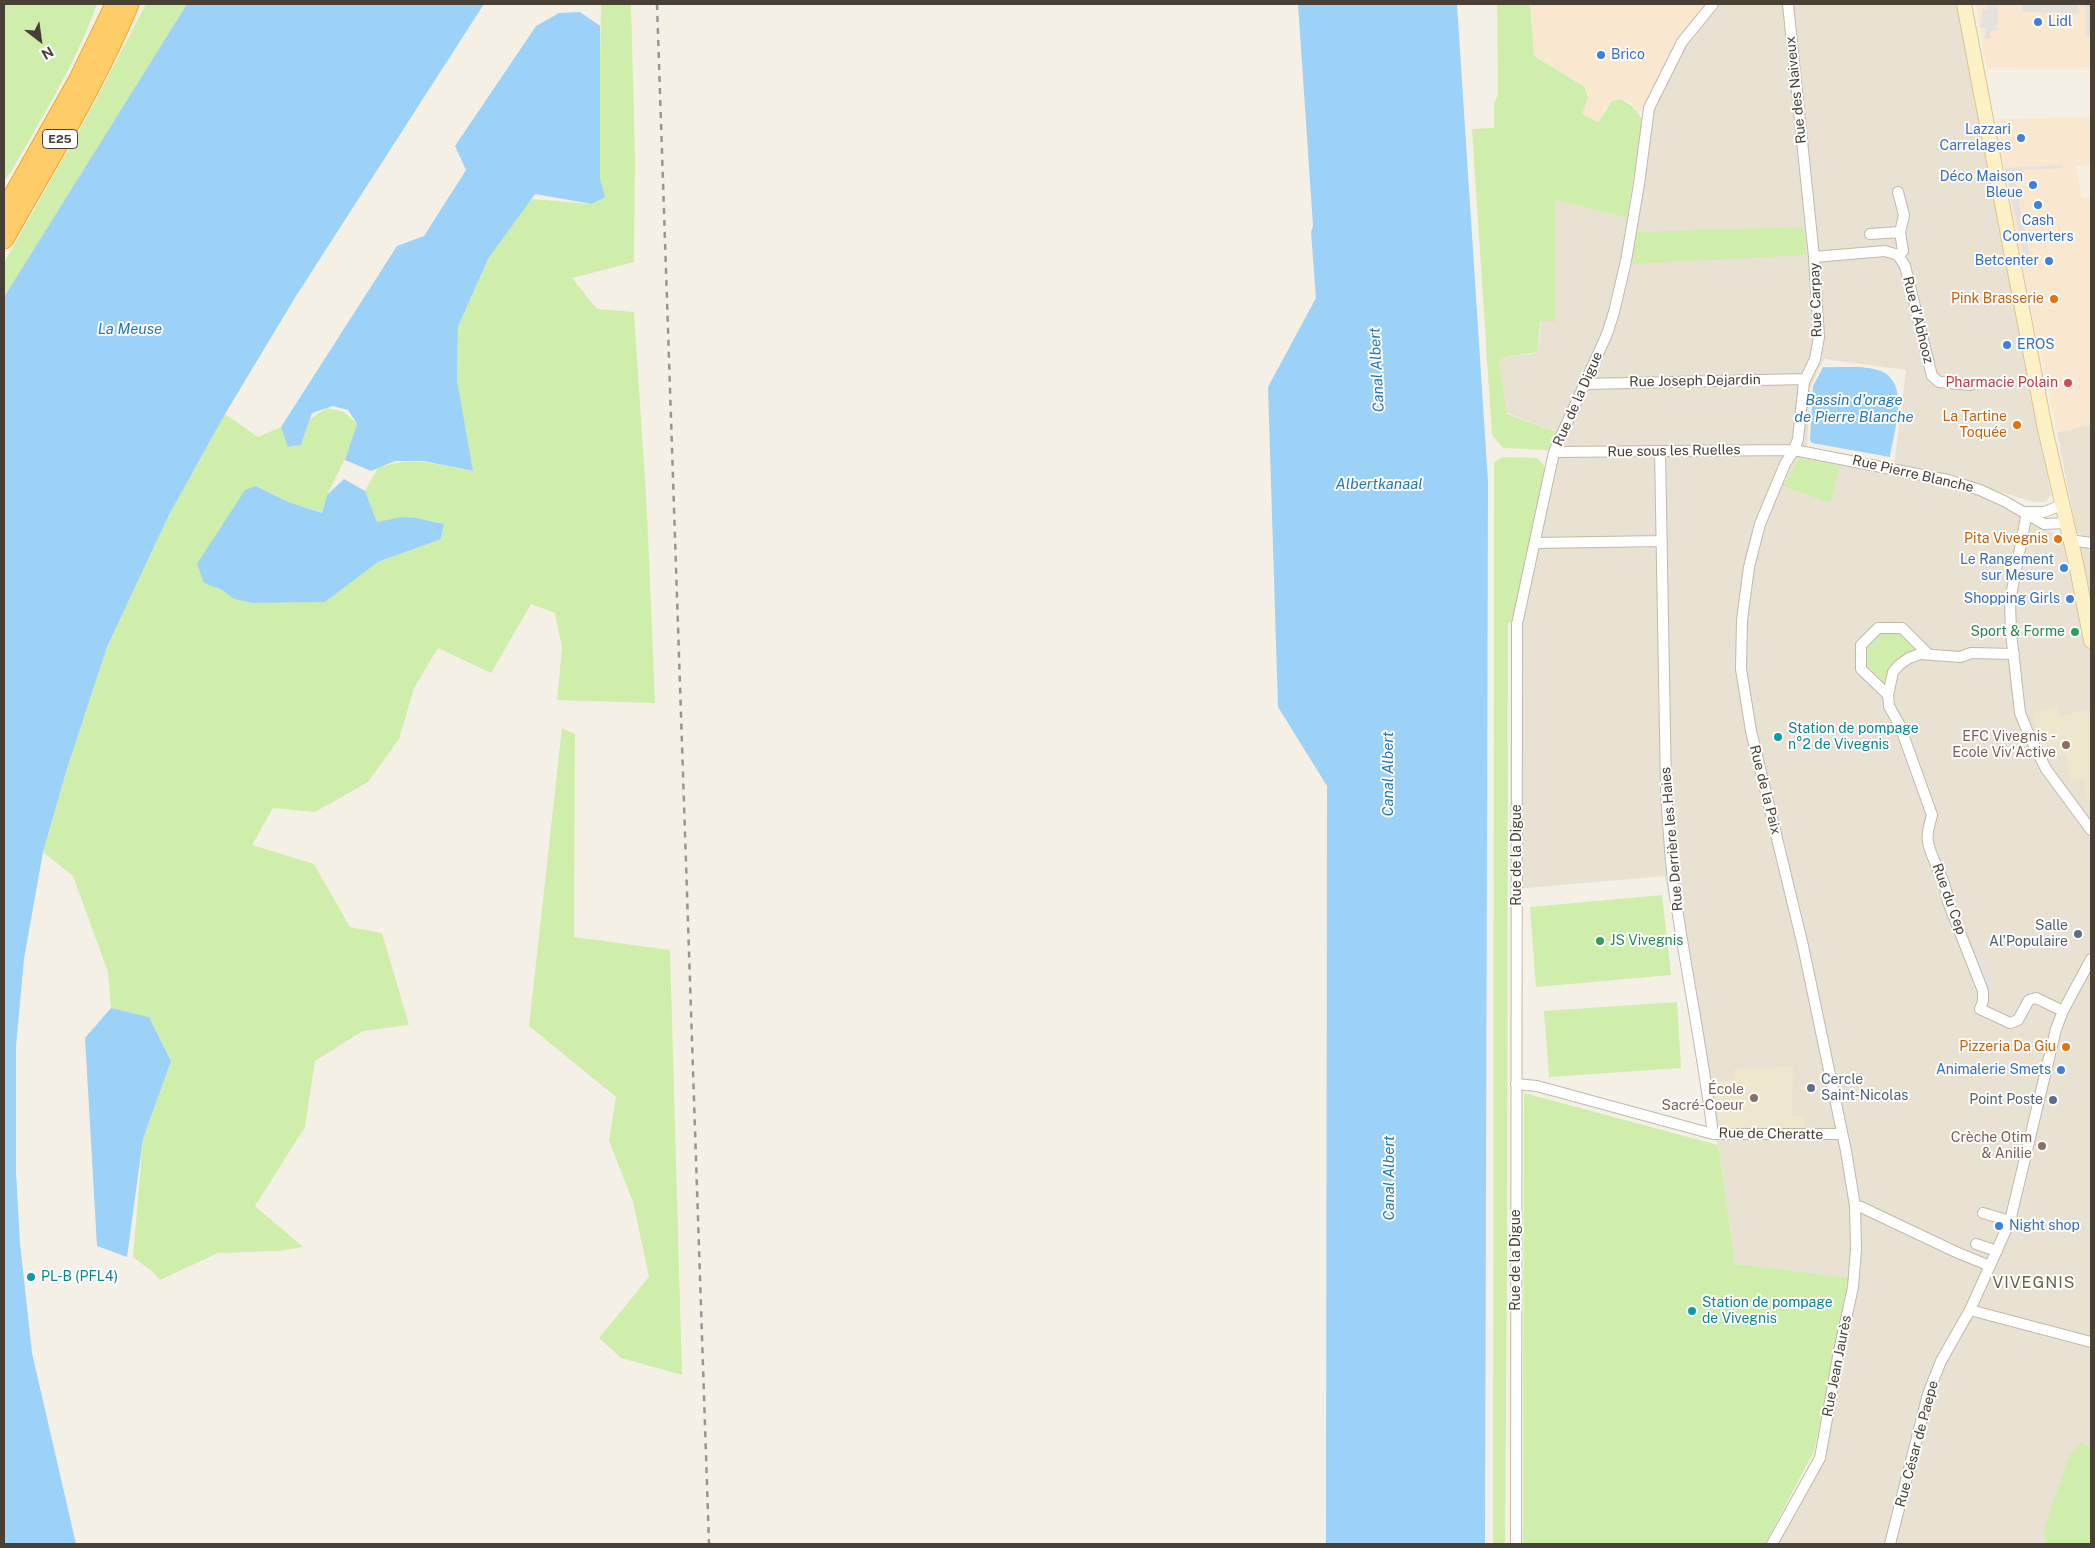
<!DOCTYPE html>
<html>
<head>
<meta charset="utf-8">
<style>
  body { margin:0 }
  #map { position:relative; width:2095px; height:1548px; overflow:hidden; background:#f5f0e6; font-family:"Public Sans",sans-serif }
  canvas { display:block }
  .frame { position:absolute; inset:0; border:5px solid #484034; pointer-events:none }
  .north { position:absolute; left:15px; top:15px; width:50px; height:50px; -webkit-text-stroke:4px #fff; paint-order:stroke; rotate:150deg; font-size:14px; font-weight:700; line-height:20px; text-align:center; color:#484034 }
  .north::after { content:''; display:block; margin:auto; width:18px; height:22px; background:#484034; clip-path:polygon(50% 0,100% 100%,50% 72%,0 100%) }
</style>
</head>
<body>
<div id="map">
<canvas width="2095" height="1548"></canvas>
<div class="frame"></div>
<div class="north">N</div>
</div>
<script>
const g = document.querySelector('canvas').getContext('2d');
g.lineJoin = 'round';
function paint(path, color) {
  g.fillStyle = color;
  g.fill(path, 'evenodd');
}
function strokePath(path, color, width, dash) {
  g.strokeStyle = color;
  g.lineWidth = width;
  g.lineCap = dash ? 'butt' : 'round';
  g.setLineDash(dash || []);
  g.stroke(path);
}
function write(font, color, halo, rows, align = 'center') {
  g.font = font + ' "Public Sans",sans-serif';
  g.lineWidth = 4;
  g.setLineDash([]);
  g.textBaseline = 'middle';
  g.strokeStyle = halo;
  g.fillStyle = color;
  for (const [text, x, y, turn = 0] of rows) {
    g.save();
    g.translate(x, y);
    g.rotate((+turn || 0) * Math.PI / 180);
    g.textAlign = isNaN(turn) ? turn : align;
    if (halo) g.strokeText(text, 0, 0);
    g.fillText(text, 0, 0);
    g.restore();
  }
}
paint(new Path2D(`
  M1717 4H1957L2051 495 2046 502H2033L1946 475 1894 465 1906 370 1824 359 1810 388 1807 451H1548L1556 432 1507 413 1499 358 1537 353 1541 321 1555 322V200L1635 220 1651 109 1683 44Z
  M2091 425V538L2079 534 2076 530 2057 432Z
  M1795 455 1885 472 1948 485 1979 494 2059 536 2091 550V1544H1776L1822 1463 1856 1283 1735 1264 1718 1145 1665 876 1516 889 1518 628 1555 458Z`), '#e9e2d3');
paint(new Path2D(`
  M1531 4H1707L1673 45 1640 113 1631 103 1619 98 1612 101 1606 107 1598 122 1582 114 1588 98 1586 87 1534 56Z
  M1975 4H2091V69H1987Z
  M2091 117V165L2076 166 2082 198 2091 197V425L2057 432 2022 265 1996 119Z`), '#f9e7cf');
paint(new Path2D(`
  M2057 707 2059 716 2091 709V799H2087L2083 779 2071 782 2066 755 2048 759 2036 736 2038 734 2033 712Z
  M1793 1066 1792 1116H1804V1129H1720L1714 1082 1734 1080V1069Z`), '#efe6ce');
paint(new Path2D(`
  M4 4H97C76 63 42 117 11 172L4 181Z
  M146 4H187L4 297V263L90 111Z
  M601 4H631L635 160 634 262 572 278 597 309 634 312 647 512 655 703 557 700 562 648 555 613 531 604 491 673 438 648 414 688 399 739 368 782 315 812 273 808 252 845 314 864 350 927 382 933 409 1025 363 1031 315 1061 305 1127 255 1206 303 1247 279 1251 218 1253 160 1280 154 1273 133 1257 143 1139 171 1061 149 1017 111 1008 108 972 73 876 43 852 66 772 107 647 169 515 225 414 258 437 281 427 289 447 301 445 310 419 327 408 344 412 357 424 347 455 327 495 322 513 288 502 257 486 204 583 222 590 234 599 253 603 325 602 378 562 441 539 444 524C414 517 407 516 377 522L365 491 378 468C414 454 437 466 472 471L457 380 458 327 488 259 531 199 592 204 605 197 598 182Z
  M1497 4H1530L1534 56 1585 87 1588 98 1582 114 1598 122 1612 101 1620 99C1631 104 1638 110 1643 122L1627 218 1555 200V322L1540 321 1537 352 1499 358 1507 414 1556 432 1548 450 1503 448 1492 435 1472 129 1494 128V104L1498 94Z
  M1804 227 1806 255 1632 264 1637 232Z
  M1503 457 1537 458 1543 464 1545 470 1514 620 1508 624 1507 1257 1505 1544H1493L1494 462Z
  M1799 458 1840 466 1830 503 1783 486Z
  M1881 634H1899L1917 652 1886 684 1868 666V647Z
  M562 728 575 734 574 937 670 950 682 1375 621 1358 599 1338 649 1277 633 1202 609 1141 616 1097 529 1026Z
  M1662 895 1671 975 1536 987 1530 907Z
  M1677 1002 1681 1068 1549 1077 1544 1011Z
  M1524 1093 1718 1145 1735 1264 1848 1278 1835 1351 1814 1451 1765 1544H1523Z
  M2082 1442 2091 1448V1544H2046L2044 1530 2069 1456Z`), '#cfedab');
paint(new Path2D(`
  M1987 4H2091V35H2085V4L2078 5 2079 13 2022 12 2021 4H1997V31H1990V39H1985L1986 28H1980L1982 9 1987 10Z
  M2063 165V168L2024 170V173L2007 176 2005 168Z
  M2015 181 2032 267 2026 268 2008 183Z
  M1976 943 1994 988 1987 991 1969 946Z`), '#e5e2de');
paint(new Path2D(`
  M187 4H484L296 296 225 414 169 515 107 647 66 772 43 852 24 959 16 1046V1172L20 1243 32 1353 76 1544H4V297Z
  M1298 4H1457L1488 482 1485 1544H1326L1327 786 1278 707 1268 387 1316 298 1311 232 1313 226Z
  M580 12 600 26V179L605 197 592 204 535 194 488 259 458 327 457 380 473 471 423 461H395L371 471 345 460 357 424 348 410 333 406 312 413 301 445 288 447 281 427 397 246 424 236 466 170 455 146 536 26 559 13Z
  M1823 367C1840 368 1861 365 1878 370 1912 381 1894 431 1890 457L1812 443 1810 440 1813 386Z
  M344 479 365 491 377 522 402 517 416 518 444 524 441 539 378 562 325 602 253 603 234 599 222 590 204 583 197 564 245 490 256 486 288 502 322 513 327 495Z
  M111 1008 149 1017 171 1061 143 1139 127 1257 97 1246 85 1038Z`), '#9cd2f7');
const minor = new Path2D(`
  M1898 192 1904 215 1900 232 1903 251 1898 255
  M1870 234 1900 232
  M1814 257 1885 251 1898 255 1905 266 1932 376 1939 382 1970 385
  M1585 384 1805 379
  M1660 451 1666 789C1668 825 1670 861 1675 896 1687 976 1703 1054 1713 1134
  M1554 452 1794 450 1948 480 1980 490 2004 501 2044 524 2066 523
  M2027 512 2010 601 2011 633 2020 713 2029 735 2046 769 2091 830
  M2027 512H2044L2062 505
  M2070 540 2091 543
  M1535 543 1662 541
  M2014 654 1971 653 1960 657 1920 654 1909 658 1899 665 1893 672 1888 695 1889 706 1900 726 1932 815C1930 823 1926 833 1928 842 1932 863 1947 880 1948 902L1983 991V1001L1980 1009 2010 1023 2018 1020 2029 1000 2036 998 2063 1011
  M1888 695 1861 669V645L1878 628H1902L1928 654
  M1516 1084 1537 1086 1713 1134H1842
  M1855 1206 1861 1207 1956 1252 1990 1266
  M1983 1213 2010 1221
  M1976 1244 1997 1251
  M1970 1310 2091 1342
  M1516 1544 1517 624 1554 452 1607 334 1614 312 1626 261 1639 184 1649 108 1682 42 1713 4
  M1772 1544 1820 1458 1839 1351 1853 1287 1856 1249 1855 1206 1846 1151 1803 946 1751 731 1741 669 1742 620 1749 567 1760 524 1785 464 1794 450 1798 439 1804 382 1815 359 1819 337 1814 257 1788 4
  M1890 1544 1928 1394 1941 1361 1970 1310 2010 1221 2056 1029 2063 1011 2091 959`);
const secondary = new Path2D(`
  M1964 4 2045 429 2077 568 2091 641`);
const motorway = new Path2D(`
  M4 212 78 81 114 7
  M4 239C47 162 95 86 129 4`);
strokePath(minor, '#c1b8a8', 12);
strokePath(secondary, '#d8c691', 16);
strokePath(motorway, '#eca528', 21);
strokePath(minor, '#fff', 10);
strokePath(secondary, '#fff1c6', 14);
strokePath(motorway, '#ffcd67', 19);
strokePath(new Path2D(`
  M657 4 709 1544`), '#969696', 2.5, [6, 6]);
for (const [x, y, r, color] of [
  [2038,22,5,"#3f7fe0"],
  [1601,55,5,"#3f7fe0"],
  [2021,138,5,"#3f7fe0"],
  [2033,185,5,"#3f7fe0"],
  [2038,205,5,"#3f7fe0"],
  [2049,261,5,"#3f7fe0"],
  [2054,299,5,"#e8710a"],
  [2007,345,5,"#3f7fe0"],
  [2068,383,5,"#e0444e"],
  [2017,425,5,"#e8710a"],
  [2058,539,5,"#e8710a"],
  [2064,568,5,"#3f7fe0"],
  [2070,599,5,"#3f7fe0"],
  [2075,632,5,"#2e9e5b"],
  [1778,737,5,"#0f9aa8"],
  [2066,745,5,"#8d6e63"],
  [2078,934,5,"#5c6f8a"],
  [1600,941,5,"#2e9e5b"],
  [2066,1047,5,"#e8710a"],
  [2061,1070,5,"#3f7fe0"],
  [1811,1088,5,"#5c6f8a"],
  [1754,1098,5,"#8d6e63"],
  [2053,1100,5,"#5c6f8a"],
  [2042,1146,5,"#8d6e63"],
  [1999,1226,5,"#3f7fe0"],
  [31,1277,5,"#0f9aa8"],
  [1692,1311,5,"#0f9aa8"]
]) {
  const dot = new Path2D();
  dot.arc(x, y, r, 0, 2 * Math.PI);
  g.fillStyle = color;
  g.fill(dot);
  strokePath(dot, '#fff', 2);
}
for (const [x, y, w] of [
  [60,139,35]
]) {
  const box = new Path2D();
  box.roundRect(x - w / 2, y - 9.5, w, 19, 4);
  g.fillStyle = '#fff';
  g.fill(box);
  strokePath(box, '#484034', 1);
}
write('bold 12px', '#484034', null, [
  ["E25",60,139]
]);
write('14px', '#366cbe', '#fff', [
  ["Lidl",2048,22,"left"],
  ["Brico",1611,55,"left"],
  ["Lazzari",2011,130],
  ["Carrelages",2011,146],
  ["Déco Maison",2023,177],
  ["Bleue",2023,193],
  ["Cash",2038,221,"center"],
  ["Converters",2038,237,"center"],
  ["Betcenter",2039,261],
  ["EROS",2017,345,"left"],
  ["Le Rangement",2054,560],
  ["sur Mesure",2054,576],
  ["Shopping Girls",2060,599],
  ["Animalerie Smets",2051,1070],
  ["Night shop",2009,1226,"left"]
], 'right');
write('14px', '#484034', '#fff', [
  ["Rue des Naiveux",1796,90,-96],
  ["Rue Carpay",1816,300,-92],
  ["Rue d'Abhooz",1918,320,76],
  ["Rue Joseph Dejardin",1695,381,-1],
  ["Rue de la Digue",1578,399,-66],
  ["Rue sous les Ruelles",1674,451,-1],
  ["Rue Pierre Blanche",1913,474,13],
  ["Rue de la Paix",1765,790,76],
  ["Rue Derrière les Haies",1672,839,-95],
  ["Rue de la Digue",1517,855,-90],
  ["Rue du Cep",1949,899,70],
  ["Rue de Cheratte",1771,1134,1],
  ["Rue de la Digue",1516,1260,-90],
  ["Rue Jean Jaurès",1837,1366,-79],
  ["Rue César de Paepe",1917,1444,-75]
]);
write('14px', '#c56008', '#fff', [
  ["Pink Brasserie",2044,299],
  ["La Tartine",2007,417],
  ["Toquée",2007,433],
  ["Pita Vivegnis",2048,539],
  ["Pizzeria Da Giu",2056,1047]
], 'right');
write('14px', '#be3a42', '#fff', [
  ["Pharmacie Polain",2058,383]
], 'right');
write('14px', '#27864d', '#fff', [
  ["Sport & Forme",2065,632],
  ["JS Vivegnis",1610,941,"left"]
], 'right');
write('14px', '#0d838f', '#fff', [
  ["Station de pompage",1788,729],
  ["n°2 de Vivegnis",1788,745],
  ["PL-B (PFL4)",41,1277],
  ["Station de pompage",1702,1303],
  ["de Vivegnis",1702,1319]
], 'left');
write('14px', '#785e54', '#fff', [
  ["EFC Vivegnis -",2056,737],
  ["Ecole Viv'Active",2056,753],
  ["École",1744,1090],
  ["Sacré-Coeur",1744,1106],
  ["Crèche Otim",2032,1138],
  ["& Anilie",2032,1154]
], 'right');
write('14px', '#4e5e75', '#fff', [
  ["Salle",2068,926],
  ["Al'Populaire",2068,942],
  ["Cercle",1821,1080,"left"],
  ["Saint-Nicolas",1821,1096,"left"],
  ["Point Poste",2043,1100]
], 'right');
write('italic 15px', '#2277b6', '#fff', [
  ["La Meuse",130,329],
  ["Canal Albert",1377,370,-93],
  ["Bassin d'orage",1854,400],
  ["de Pierre Blanche",1854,417],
  ["Albertkanaal",1379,484],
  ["Canal Albert",1388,774,-90],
  ["Canal Albert",1389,1178,-90]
]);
g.letterSpacing = '1px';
write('16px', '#6c5f4b', '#fff', [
  ["VIVEGNIS",2034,1283]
]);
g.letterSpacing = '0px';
</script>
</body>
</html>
